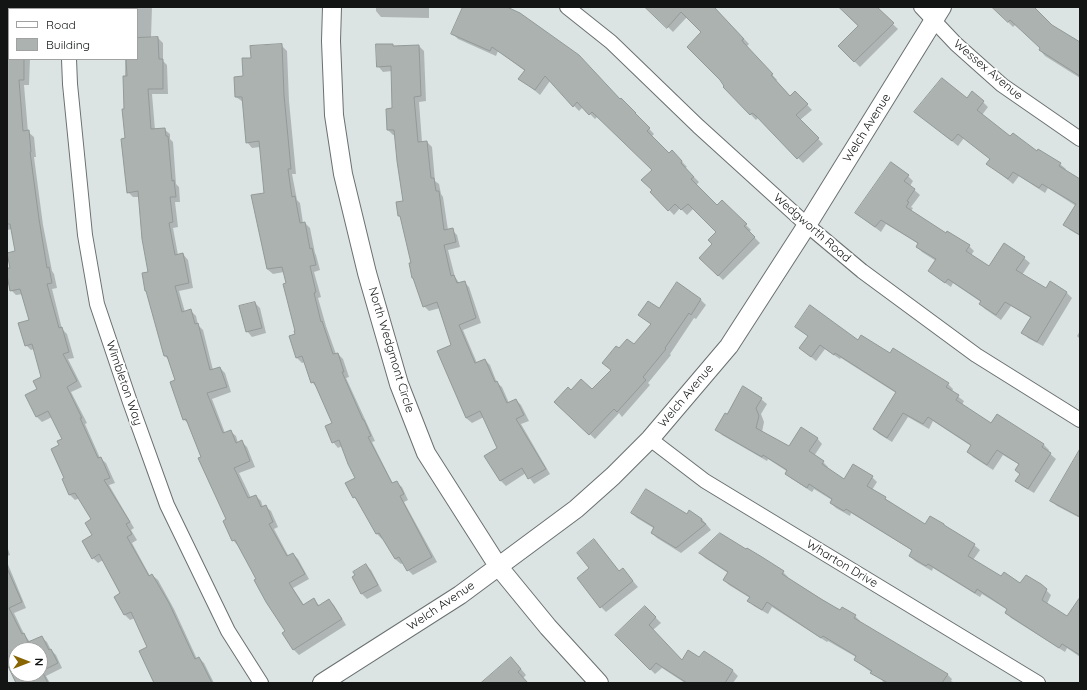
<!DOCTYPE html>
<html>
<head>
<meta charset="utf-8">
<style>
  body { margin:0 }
  #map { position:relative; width:1087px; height:690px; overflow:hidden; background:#dbe3e3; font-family:Quicksand,sans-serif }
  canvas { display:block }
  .frame { position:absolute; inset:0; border:8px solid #131515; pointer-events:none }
  .legend { position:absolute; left:8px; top:8px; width:130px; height:52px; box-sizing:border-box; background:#fff; border:1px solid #a1a1a1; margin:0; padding:5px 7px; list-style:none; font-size:12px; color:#131515 }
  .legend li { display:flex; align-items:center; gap:8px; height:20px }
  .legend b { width:20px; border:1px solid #a1a1a1 }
  .north { position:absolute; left:8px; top:642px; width:40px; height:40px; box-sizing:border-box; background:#fff; border:1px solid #a1a1a1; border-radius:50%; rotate:90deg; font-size:11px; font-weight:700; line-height:16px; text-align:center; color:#131515 }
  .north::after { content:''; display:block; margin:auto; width:14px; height:18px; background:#886501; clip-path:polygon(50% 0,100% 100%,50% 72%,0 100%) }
</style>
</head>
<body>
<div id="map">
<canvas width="1087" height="690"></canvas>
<div class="frame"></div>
<ul class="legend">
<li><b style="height:5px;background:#fff"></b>Road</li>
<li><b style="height:11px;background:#abb2af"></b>Building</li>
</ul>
<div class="north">N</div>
</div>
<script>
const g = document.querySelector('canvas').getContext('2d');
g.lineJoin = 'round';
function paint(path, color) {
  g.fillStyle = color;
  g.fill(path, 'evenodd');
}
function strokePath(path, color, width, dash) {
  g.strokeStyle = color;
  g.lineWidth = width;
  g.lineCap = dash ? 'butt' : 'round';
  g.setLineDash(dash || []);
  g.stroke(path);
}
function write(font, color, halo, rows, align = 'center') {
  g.font = font + ' Quicksand,sans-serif';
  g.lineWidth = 4;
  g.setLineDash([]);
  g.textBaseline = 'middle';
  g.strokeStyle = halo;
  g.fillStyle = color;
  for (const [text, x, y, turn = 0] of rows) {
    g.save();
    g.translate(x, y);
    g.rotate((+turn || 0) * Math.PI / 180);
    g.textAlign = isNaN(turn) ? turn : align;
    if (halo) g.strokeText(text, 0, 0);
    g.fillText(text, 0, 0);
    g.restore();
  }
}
paint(new Path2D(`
  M120 7H152L151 38H158L163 43V61L167 65 168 94H152L155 130 164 129 170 134V139L173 142 176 184 179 187 180 202H175L178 227 173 228 178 255 183 254 188 260 193 288 179 291 185 312 191 311 196 316 198 325 203 330 213 370 220 368 225 373 231 392 212 399 225 433 230 431 236 436 238 443 242 442 247 447 255 467 239 473 251 498 256 496 261 501 263 507 265 506 271 511 278 527 274 529 289 557 293 554 298 559 309 579 293 588 304 605 313 599 320 606 329 600 334 605 346 625 299 655 294 650 283 633 286 631 238 546 233 540 227 520 189 424 183 419 177 381 170 361 165 356 149 273 139 197H133L128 192 125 110V59H137V9H120Z
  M376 7H429V18L381 17 376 11Z
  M463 7H504L620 100 621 99 654 134 651 137 669 154 672 151 687 167 685 168 699 182 696 185 717 206 722 201 751 230 749 232 760 243 723 280 700 258 713 244 718 232 694 208 687 215 680 208 674 215 651 192 653 190V170L598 116 595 119 583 107 579 111 550 81 540 95 520 78 525 71 498 51 496 56 458 39 453 34Z
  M648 7H713L749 44 747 46 748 48 777 80 776 81 791 97 795 92 812 110 800 120 823 144 803 163 761 120 758 118 756 120 724 87 703 32 687 17 673 32Z
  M841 7H875L898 29 860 67 839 46 859 26Z
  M993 7H1032L1052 26 1080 43V78L1045 56 1040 50 1041 48 1016 24 1013 27Z
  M7 29H9V59H30L29 85H24L28 132 34 137 36 157H34L43 225 52 271 54 274 57 288 52 289 62 329 67 334 74 358 68 359 82 387 71 392 87 423 85 424 100 458 106 463 115 483 109 485 134 528 131 530 137 540 132 543 150 576 152 575 158 580 174 609 197 659 199 658 204 663 214 683H156L148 648 135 618 130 620 125 615 115 597 121 594 103 560 98 563 93 558 92 519 80 498 75 500 70 495 66 478 61 446 63 439 52 417 42 422 37 417 26 396 39 389 42 378 34 349 31 350 26 345 30 321 23 294 16 295 11 290V269L16 252 12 229 7 230Z
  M281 45 287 51 289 101 296 174H292L297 200 300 203 303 223H305L310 228 315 253 316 255 320 270 314 272 321 297 318 298 326 326 336 354H338L343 359 349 377 346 378 375 441 372 442 393 484 396 482 402 487 408 500 404 502 437 562 413 575 408 570 404 562 401 564 395 559 383 538 382 539 377 534 359 502 354 497 356 478 342 446 338 448 333 442V424L317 388 312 382 305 362 302 363 297 358 296 335 284 272 273 274 267 269 252 196 265 194 260 147 252 148 247 142 243 102 236 97 252 58Z
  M392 45 394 47 419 46 424 51 426 101 419 102 422 142H427L432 147 435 181 439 184 441 194 443 197 448 230H452L457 235 460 247 448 250 455 277 460 284 464 282 469 287 481 323 463 330 477 363 485 360 490 365 497 383 502 387 509 403 516 400 521 405 529 421 521 424 550 474 534 484 526 473 506 486 500 480 498 449 484 417 472 423 466 418 439 352 452 346 440 308 429 311 424 306 402 218 399 216 405 202 396 135H393L388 130 387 109H393L392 71 383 72 378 66Z
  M967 99 983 102 988 107 982 115 1010 137 1037 152 1038 151 1060 164 1066 169 1065 171 1080 180V236L1070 230 1065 225 1076 206 1048 188 1045 193 1019 176 1013 184 988 164 991 159 964 138 958 146 916 112Z
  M908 176 913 181 910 186 920 195 911 207 913 208 911 211 946 234 969 246 974 251 971 255 989 268 1024 258 1030 263 1022 275 1046 289 1050 283 1067 293 1072 298 1043 346 1028 338 1023 332 1031 318 1011 306 1001 320 985 309 980 304 981 302 953 283 951 287 935 276 929 271 936 261 922 252 917 247 919 244 886 224 881 232 856 213Z
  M677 284 701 300 706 305 696 319 694 318 670 354 671 355 648 383 650 385 622 417 619 413 595 439 556 402 571 392 592 390 611 370 619 350 634 346 651 324 640 315 659 309Z
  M255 303 260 308 266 333 252 337 247 331Z
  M796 327 858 341 890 354 948 384 953 389 952 392 964 401 962 405 991 425 998 415 1044 445 1049 450 1048 452 1056 459 1034 493 1022 486 1017 480 1021 474 1020 465 1003 455 993 470 973 457 968 451 971 446 933 421 929 429 908 417 892 442 879 434 874 429 896 393 841 358 840 359 825 349 816 361 800 348 809 337Z
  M1080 331V339L1077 336Z
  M761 399 767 404 761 414 764 422 762 432 789 448 817 438 822 444 814 456 823 462 828 467 827 469 845 480 872 477 877 482 872 490 925 525 948 529 974 545 980 550 973 560 1001 578 1021 584 1046 590 1051 595 1047 604 1068 618 1080 606V657L1067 648 1065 652 1011 618 1006 612 1008 610 982 594 980 597 933 568 932 571 915 561 910 556 913 551 851 513 850 516 836 508 831 503 832 500 814 489 812 492 792 479 786 474 788 472 768 459 767 461 722 435 717 429Z
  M1080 468V518L1057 506 1051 501Z
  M632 513 687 516 702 519 711 530 681 553 657 538 652 533 655 529 637 518Z
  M7 546 10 555 7 556Z
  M700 553 783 572 788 577V578L841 611 855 616 860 621 859 622 929 664 930 663 947 674 952 679 951 681 955 683H882L883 681 855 660 856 657 828 641 827 642 772 607 768 614 754 606 749 600 750 598 729 585 724 580 728 573 705 558Z
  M7 562 26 608 14 613 24 634 30 642 41 637 47 642 51 650 56 655 62 668 46 676 50 683H17L7 662ZM16 650H40V674H16Z
  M366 565 371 570 382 591 367 599 362 594 353 577Z
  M590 568 620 572 628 575 638 587 606 612 601 607Z
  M645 607 661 623 653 630 682 661 699 659 704 652 733 671 738 676 733 683H685L662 668 655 674 616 635Z
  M516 663 526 675 523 678 527 683H483Z`), '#0003');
const building = new Path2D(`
  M463 7H507L520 13 579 55 620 99 621 98 636 113H635L650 128 647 131 669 153 672 150 682 161 681 163 694 177 691 179 717 205 722 200 747 224 744 226 755 237 718 276 699 258 712 244 708 240 716 232 688 204 681 210 675 204 668 211 650 192 652 190 641 180 652 170 592 112 589 115 577 102 573 107 545 76 535 90 518 79 525 70 492 47 490 51 451 34Z
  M645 7H714L744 39 742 40 743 42 773 74 771 75 790 96 795 91 808 104 796 115 819 138 797 159 755 115 752 113 750 115 723 87 724 86 720 80 687 47 701 32 681 12 667 28Z
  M839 7H877L894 23 854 62 838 46 858 26Z
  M992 7H1034L1052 25 1080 42V76L1039 50 1040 48 1010 20 1008 22Z
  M158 37 159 59H163V89H148L151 129 165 128 166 136H168L172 181 174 180 176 197H170L173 222 169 223 175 255 183 253 189 283 175 286 182 312 191 309 195 324 198 323 210 370 220 367 227 387 207 393 223 433 231 430 236 443 242 440 250 461 234 468 248 498 256 495 261 507 266 505 273 522 269 524 287 556 293 553 305 574 289 583 303 605 314 598 318 606 329 599 342 619 293 650 282 633 285 631 266 602 254 580 256 579 235 540 232 541 223 521 226 519 198 458 201 457 186 419 183 420 170 382 175 380 167 356H164L146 291H145L142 273 148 272 142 239 138 191 127 193 121 139 125 138 122 109H124L123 76H127L126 59H137V38Z
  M282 44 284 95 291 169H288L292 197 295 196 300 223 305 222 310 249 312 248 316 265 310 266 316 292 314 293 321 322 322 321 333 354 338 353 344 372H342L363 420H364L371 436 368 437 392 483 397 481 404 494 400 496 432 557 407 571 399 557 395 559 379 533 376 534 355 497 353 498 345 483 355 478 348 464 339 440 332 443 325 426 332 423 314 382 311 383 302 356 296 358 289 336 295 334 294 331H295L283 284 286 283 282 267 267 269 251 195 264 193 259 141 246 143 242 97H235L234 77 243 76 242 58H251L250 46Z
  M376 44H393V46L419 45 421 96 414 97 418 142 427 141 431 178H434L436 191H439L444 230 453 228 456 242 444 245 451 276 454 275 457 283 465 281 476 318 459 325 475 363 485 359 495 382 497 381 507 403 516 399 524 415 516 419 546 469 528 479 522 468 500 481 484 456 497 448 480 411 466 418 437 351 451 345 437 302 423 307 413 278H412L409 263H411L400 216H398L396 202 403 201 397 161 394 130H387L386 109 392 108 391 66 377 67Z
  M7 55H9V59H24V80H19L23 131 29 130 31 152H30L39 219 47 268 49 267 52 283 47 284 59 328 62 327 69 352 63 354 77 381 67 387 82 418H80L98 458 101 457 110 478 104 480 130 522 126 524 132 534 127 537 149 576 152 574 169 603 195 659 199 657 212 683H154L139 651 147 647 131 612 124 615 114 597 120 593 99 554 92 559 82 541 92 535 85 523 91 519 75 493 69 495 62 479 64 478 51 449 59 445 57 441 62 439 48 411 36 417 25 395 37 389 33 381 41 377 32 344 25 346 18 323 29 320 20 289 10 291 7 275V268H10L7 253 15 251 10 224H7Z
  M942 78 967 98 972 91 984 101 977 110 1010 136 1013 133 1037 151 1038 149 1061 163 1059 166 1080 179V235L1063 225 1076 204 1042 184 1039 188 1013 172 1008 179 986 164 990 159 958 134 952 141 914 112Z
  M891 162 909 175 904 181 915 189 907 201 909 202 906 207 946 233 947 231 970 245 966 251 989 266 1004 243 1025 257 1016 270 1046 288 1050 281 1067 292 1037 342 1021 333 1031 317 1005 302 996 315 979 304 981 301 948 279 945 283 928 271 936 259 916 247 918 243 881 220 875 227 855 213Z
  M677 282 701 299 691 315 689 313 665 348 666 349 643 377 646 380 617 412 614 409 589 435 554 402 568 387 571 390 581 379 592 389 611 370 602 363 616 346 619 348 627 339 634 344 651 324 638 315 648 301 659 308Z
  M255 302 262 328 246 332 239 306Z
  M810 305 858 340 861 335 890 353 893 348 949 383 946 387 959 395 956 400 991 423 997 414 1044 444 1042 447 1051 453 1028 489 1015 481 1020 474 1015 470 1019 464 997 450 987 465 967 452 971 445 928 417 923 424 903 413 887 438 873 429 896 392 835 353 834 355 820 345 811 357 799 348 808 336 795 327Z
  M743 386 762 398 756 408 759 416 756 428 789 446 801 427 818 438 809 451 824 461 822 464 844 479 853 464 873 476 867 486 886 497 885 499 890 502 925 524 930 516 944 524V525L975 544 968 556 1001 576 1004 572 1020 583 1026 575 1041 584 1047 589 1042 600 1067 616 1080 597V655L1062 644 1059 648 1005 613 1007 609 977 589 975 593 928 564 926 566 909 556 912 550 846 509 844 511 830 503 832 499 809 484 807 488 785 474 787 470 763 455 762 457 715 430 725 413 727 414Z
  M1080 449V517L1050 501Z
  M646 489 687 514 689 510 702 519 701 521 706 524 676 548 651 533 654 527 631 513Z
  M720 533 746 549 747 548 762 557 784 571 782 574 821 599 840 610 842 607 856 615 854 618 948 674 942 683H888L870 673 872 671 854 660 856 656 823 636 821 638 767 602 762 610 747 601 750 597 723 580 728 572 699 553Z
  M594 539 619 571 623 568 633 581 600 608 577 578 589 568 577 553Z
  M366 564 378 585 361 594 352 577 355 575 353 572Z
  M7 568 22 602 9 608 22 634 24 633 28 642 42 636 49 650 51 649 58 663 42 671 48 683H16L7 664ZM16 650H40V674H16Z
  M645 606 656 617 649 625 682 660 688 650 699 657 704 651 733 670 725 683H687L656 663 650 670 615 635Z
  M511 657 521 669 518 672 528 683H481Z`);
paint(building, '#abb2af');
strokePath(building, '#929997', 1);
const minor = new Path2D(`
  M567 7 611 42 698 126 807 225 862 271 976 355 1080 420
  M921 7 956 44 1002 85 1080 139
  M67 9V7
  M69 59 70 84 85 235 97 304 130 402 167 505 228 631 261 683
  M650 439 705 481 1038 683`);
const tertiary = new Path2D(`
  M332 7 331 41 334 115 343 174 367 273 399 384 426 453 498 566 548 627 599 683
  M322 683 460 595 576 509 613 476 650 439 729 346 807 225 942 7`);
strokePath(minor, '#6a7070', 16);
strokePath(tertiary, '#6a7070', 20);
strokePath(minor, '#fff', 14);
strokePath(tertiary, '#fff', 18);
write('12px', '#131515', '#fff', [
  ["Wessex Avenue",988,70,40],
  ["Welch Avenue",867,128,-58],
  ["Wedgworth Road",812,228,41],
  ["North Wedgmont Circle",391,350,73],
  ["Wimbleton Way",124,383,71],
  ["Welch Avenue",686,396,-50],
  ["Wharton Drive",842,564,31],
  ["Welch Avenue",441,606,-34]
]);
</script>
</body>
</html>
